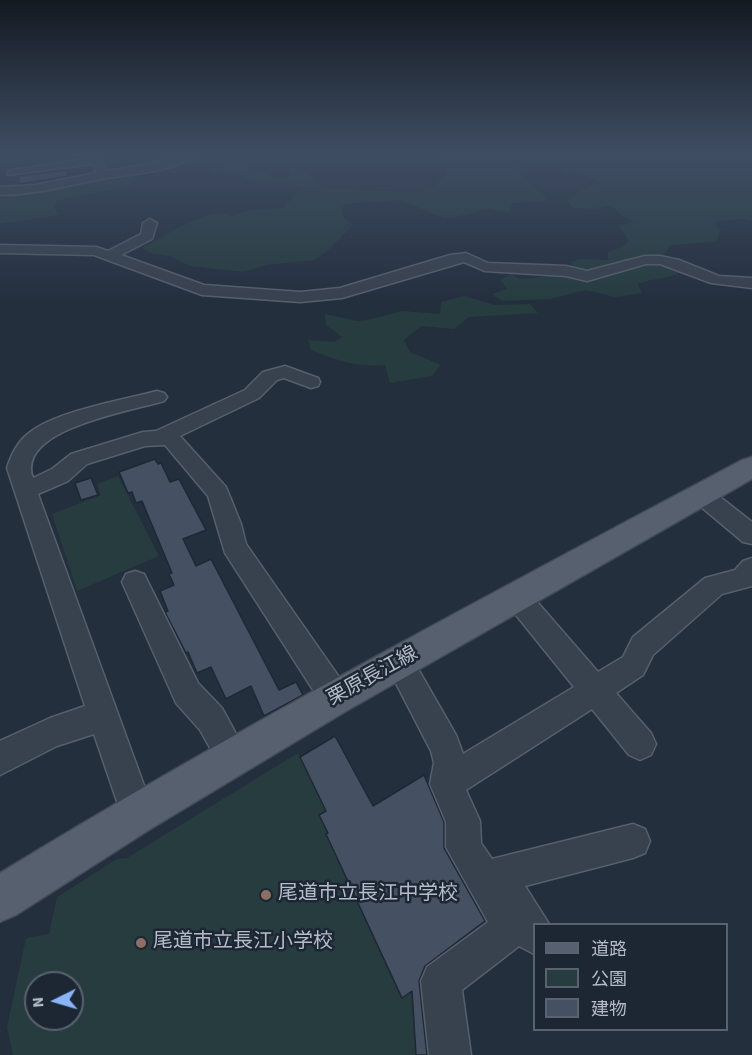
<!DOCTYPE html>
<html>
<head>
<meta charset="utf-8">
<style>
  body { margin:0 }
  #map { position:relative; width:752px; height:1055px; overflow:hidden; background:#242f3e; font-family:"Source Sans 3","Noto Sans JP",sans-serif }
  canvas { display:block }
  .legend { position:absolute; left:533px; top:923px; width:195px; height:108px; box-sizing:border-box; background:#1d2633; border:2px solid #59626f; margin:0; padding:8px 10px; list-style:none; font-size:18px; color:#b4bcc9 }
  .legend li { display:flex; align-items:center; gap:12px; height:30px }
  .legend b { width:30px; border:2px solid #59626f }
  .north { position:absolute; left:24px; top:971px; width:60px; height:60px; box-sizing:border-box; background:#1d2633; border:2px solid #59626f; border-radius:50%; rotate:265deg; font-size:16px; font-weight:700; line-height:24px; text-align:center; color:#b4bcc9 }
  .north::after { content:''; display:block; margin:auto; width:21px; height:27px; background:#8ab4f8; clip-path:polygon(50% 0,100% 100%,50% 72%,0 100%) }
</style>
</head>
<body>
<div id="map">
<canvas width="752" height="1055"></canvas>
<ul class="legend">
<li><b style="height:8px;background:#56606e"></b>道路</li>
<li><b style="height:16px;background:#263c3f"></b>公園</li>
<li><b style="height:16px;background:#455162"></b>建物</li>
</ul>
<div class="north">N</div>
</div>
<script>
const g = document.querySelector('canvas').getContext('2d');
g.lineJoin = 'round';
function paint(path, color) {
  g.fillStyle = color;
  g.fill(path, 'evenodd');
}
function strokePath(path, color, width, dash) {
  g.strokeStyle = color;
  g.lineWidth = width;
  g.lineCap = dash ? 'butt' : 'round';
  g.setLineDash(dash || []);
  g.stroke(path);
}
function write(font, color, halo, rows, align = 'center') {
  g.font = font + ' "Source Sans 3","Noto Sans JP",sans-serif';
  g.lineWidth = 5;
  g.setLineDash([]);
  g.textBaseline = 'middle';
  g.strokeStyle = halo;
  g.fillStyle = color;
  for (const [text, x, y, turn = 0] of rows) {
    g.save();
    g.translate(x, y);
    g.rotate((+turn || 0) * Math.PI / 180);
    g.textAlign = isNaN(turn) ? turn : align;
    if (halo) g.strokeText(text, 0, 0);
    g.fillText(text, 0, 0);
    g.restore();
  }
}
paint(new Path2D(`
  M437 155H752V221L740 219 713 222 721 230 716 242 670 245 663 256H642L596 273 574 271 571 262 579 259 608 260V252L622 247 629 241 619 226 634 222 622 216 611 205 594 209 573 208 567 201 580 191 600 183 580 172 566 171 539 156 510 158 519 172 547 199 540 202 512 203 510 212 484 209 465 215 444 218 400 200 346 204 342 208 343 217 353 225 326 252 314 260 265 265 244 272 190 266 169 256 153 254 142 248C162 238 211 203 232 216L248 210 283 208 297 192 307 189 295 184H263L246 179 247 175 212 170 192 159 207 158 247 163 251 170 266 173 273 178 289 177 290 167C307 170 313 177 323 189L419 192 432 188 447 172 434 157Z
  M127 176 137 180 129 186 58 200 54 205 58 215 0 224V198L85 181 98 182Z
  M646 262 684 270C670 280 654 277 638 284L642 293 615 297 586 290 550 299 502 301 492 294 507 289 500 280 511 274 520 279 541 277Z
  M464 296 495 305 530 304 538 313 469 317 454 329 421 326 404 340 410 352 441 365 432 376 390 383 385 365C357 368 336 360 311 350L308 340 334 342 342 337 326 325 325 314 357 321 367 320 402 311 440 314 441 302Z
  M118 476 159 556 77 591 52 514 101 495 97 484Z
  M298 753 326 811 319 816 328 832 326 835 401 998 412 991 416 1055H13L7 1027 26 938 49 934 57 897 117 859 127 858ZM36 983H72V1019H36Z`), '#263c3f');
const building = new Path2D(`
  M66 170 68 176 19 184V176Z
  M155 459 158 464 161 463 170 482 179 479 206 530 183 539 196 566 211 559 279 690 296 682 303 695 264 716 251 686 226 699 211 667 197 673 188 652 186 653 165 612 168 611 160 591 174 585 169 574 172 573 142 501 136 503 132 492 128 493 119 472Z
  M91 478 98 495 81 500 75 483Z
  M335 736 373 806 424 775 444 822V848L485 921 425 966 419 981 427 1055H416L412 991 402 998 326 834 328 833 319 815 326 811 300 757Z`);
paint(building, '#455162');
strokePath(building, '#1f2835', 1.5);
const minor = new Path2D(`
  M181 155H196C177 172 127 174 102 179 67 185 35 195 0 195V187L35 185 96 173 93 164 8 175V171L12 170 97 157 101 158 107 171 154 163Z
  M150 219 157 223 152 239 121 255 204 285 300 292 340 288 450 255 466 253 488 263 566 266 587 271 645 256H660L679 260 719 276 752 278V288L711 283 660 264H646L587 281 566 276 485 271 464 262 342 298 300 302 202 295 94 255 0 253V245L96 247 108 251 141 234 143 223Z
  M285 366 318 378 320 382 318 386 311 388 284 378 277 380 259 398 180 436 226 487 241 524 246 544 346 687 350 697 346 707 335 711 324 707 225 553 208 496 165 445 145 446 87 464 68 481 38 494 154 813 149 825 137 830 125 825 94 734 57 746 0 775V741L50 718 85 706 7 468C11 455 18 441 29 433 56 411 123 400 157 391L164 393 167 397 164 401C132 411 15 429 33 478L52 469 71 454 143 432 156 431 245 390 263 372Z
  M702 487 710 489 752 522V544L743 542 694 501 691 495 694 489Z
  M752 558V586L722 594 653 655 643 675 616 693 651 733 656 744 651 755 640 760 629 755 592 709 466 790 480 821 481 843 492 859 633 824 645 829 650 841 645 853 633 858 525 886 549 924H534V954L519 946 462 990 471 1055H429L421 981 427 967 488 922 446 847V822L430 784 434 763 431 751 385 662 389 653 399 649 409 653 456 735 463 754 574 687 508 605 504 597 508 589 517 586 526 589 598 672 623 657 633 637 705 578 735 570 743 561Z
  M135 571 144 574 198 683 222 708 249 758 244 769 233 774 222 769 200 730 176 703 122 582 126 574Z`);
const major = new Path2D(`
  M752 457V479L348 710 152 828 16 915 0 922V873C242 725 492 593 742 460Z`);
strokePath(minor, '#565f6c', 3);
strokePath(major, '#414a57', 3);
paint(minor, '#38414e');
paint(major, '#56606e');
const sky = g.createLinearGradient(0, 0, 0, 303);
sky.addColorStop(0, '#141a22');
sky.addColorStop(0.51, '#3f4d63');
sky.addColorStop(1, '#3f4d6300');
g.fillStyle = sky;
g.fillRect(0, 0, 752, 303);
for (const [x, y, r, color] of [
  [266,895,6,"#8d6e63"],
  [141,943,6,"#8d6e63"]
]) {
  const dot = new Path2D();
  dot.arc(x, y, r, 0, 2 * Math.PI);
  g.fillStyle = color;
  g.fill(dot);
  strokePath(dot, '#1d2633', 2);
}
write('20px', '#b4bcc9', '#1d2633', [
  ["栗原長江線",373,677,-29]
]);
write('20px', '#b4bcc9', '#1d2633', [
  ["尾道市立長江中学校",278,895],
  ["尾道市立長江小学校",153,943]
], 'left');
</script>
</body>
</html>
